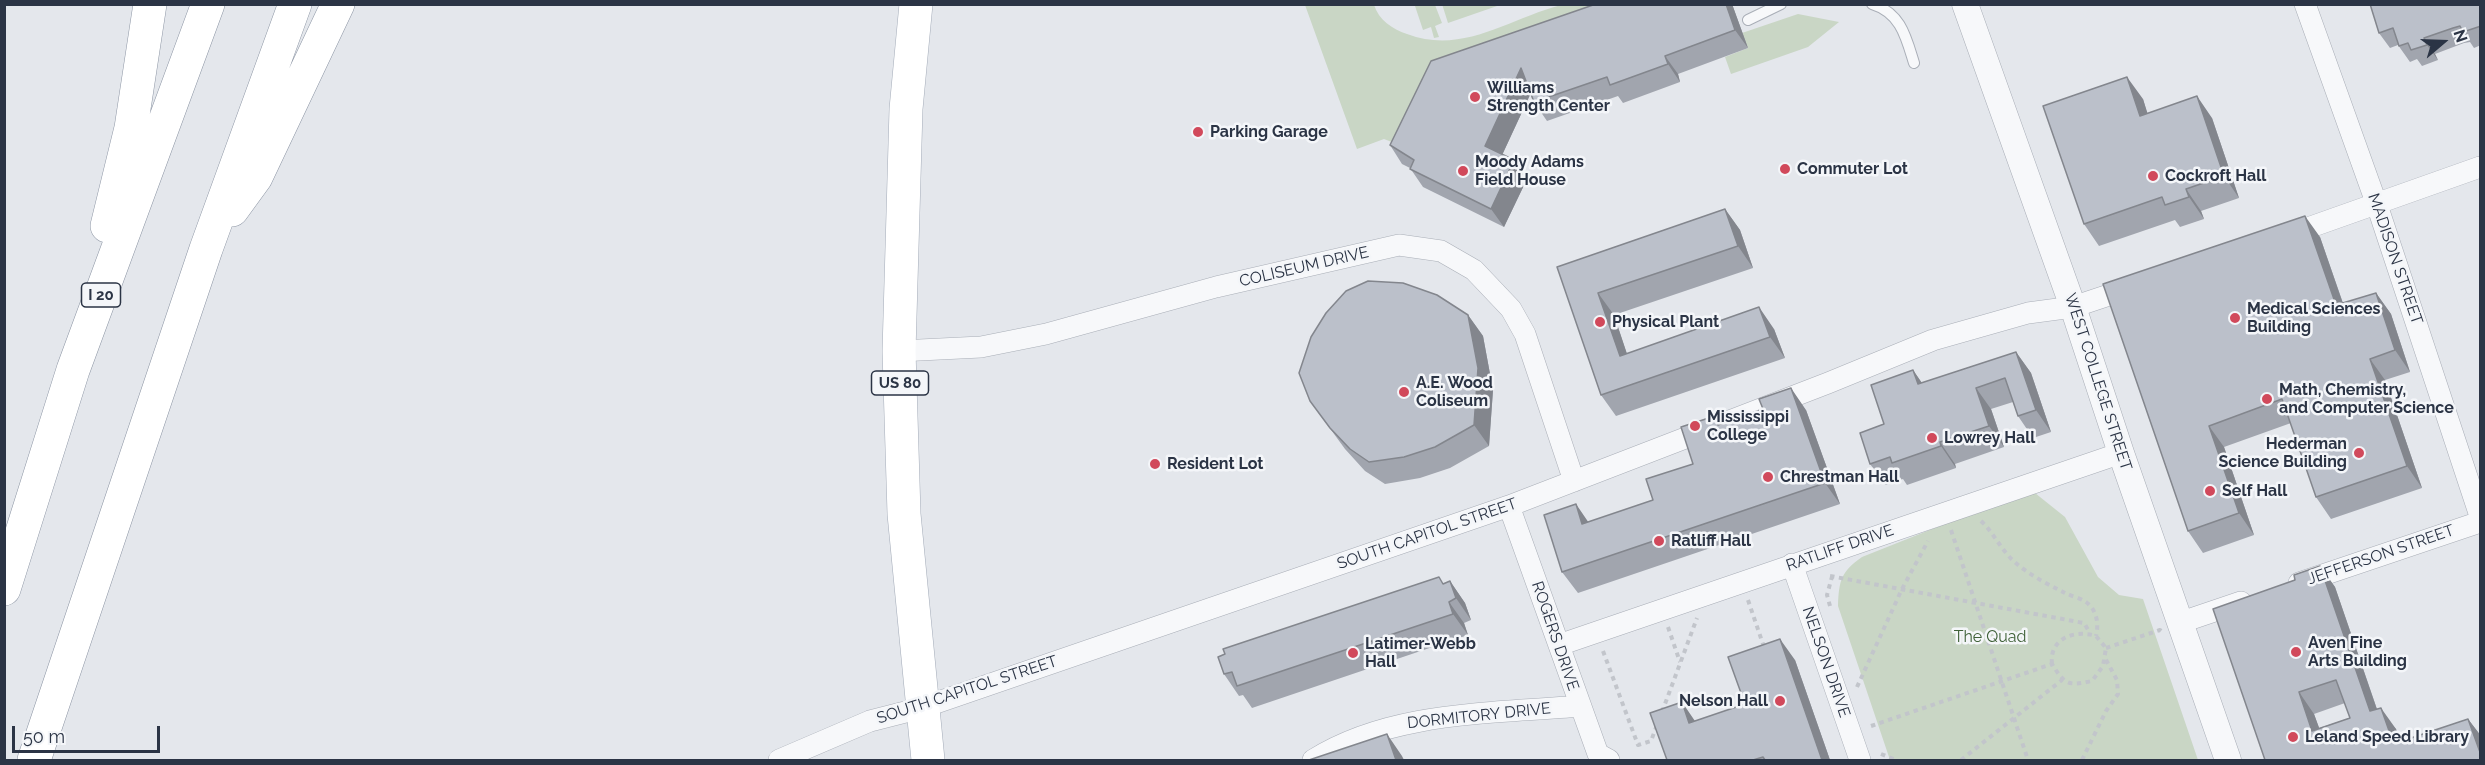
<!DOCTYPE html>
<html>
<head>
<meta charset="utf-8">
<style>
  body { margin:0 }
  #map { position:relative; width:2485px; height:765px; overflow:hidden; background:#e4e7ec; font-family:Raleway,sans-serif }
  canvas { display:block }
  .frame { position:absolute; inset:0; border:6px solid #2b3445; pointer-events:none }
  .north { position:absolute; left:2413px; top:12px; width:60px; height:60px; -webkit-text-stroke:4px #f4f6f9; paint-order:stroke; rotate:71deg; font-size:16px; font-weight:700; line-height:24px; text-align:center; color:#2b3445 }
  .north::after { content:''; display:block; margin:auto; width:21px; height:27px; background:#2b3445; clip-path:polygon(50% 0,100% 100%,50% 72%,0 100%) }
  .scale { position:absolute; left:12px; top:726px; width:148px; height:27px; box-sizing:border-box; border:3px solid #2b3445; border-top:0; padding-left:8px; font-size:18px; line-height:21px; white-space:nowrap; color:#2b3445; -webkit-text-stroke:4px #f4f6f9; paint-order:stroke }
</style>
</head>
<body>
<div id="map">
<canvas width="2485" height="765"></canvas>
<div class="frame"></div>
<div class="north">N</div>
<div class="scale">50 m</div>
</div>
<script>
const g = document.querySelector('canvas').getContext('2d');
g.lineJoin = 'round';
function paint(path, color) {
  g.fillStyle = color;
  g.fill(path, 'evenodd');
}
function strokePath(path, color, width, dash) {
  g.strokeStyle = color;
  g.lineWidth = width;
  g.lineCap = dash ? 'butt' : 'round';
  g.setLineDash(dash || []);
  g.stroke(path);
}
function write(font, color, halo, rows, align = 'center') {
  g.font = font + ' Raleway,sans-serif';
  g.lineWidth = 5;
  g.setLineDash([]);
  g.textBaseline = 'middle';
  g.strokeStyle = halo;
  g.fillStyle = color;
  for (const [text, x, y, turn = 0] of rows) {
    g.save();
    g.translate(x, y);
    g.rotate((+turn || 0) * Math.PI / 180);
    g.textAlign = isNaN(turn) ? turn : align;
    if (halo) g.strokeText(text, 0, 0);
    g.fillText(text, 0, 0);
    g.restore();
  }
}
paint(new Path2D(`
  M1442 4H1500V5L1448 23Z
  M1305 5H1374C1379 20 1392 29 1407 34 1463 55 1508 19 1561 5 1580 1 1623 5 1644 5L1407 148 1384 139 1357 149Z
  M1419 5H1435L1442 23 1435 26 1439 37 1434 38 1431 27 1423 30 1415 6Z
  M1798 14 1839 22 1808 47 1731 74 1725 57 1748 48 1742 33Z
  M2035 493 2065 517 2098 577 2119 595 2143 599 2198 760H1890L1838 606C1839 580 1841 572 1862 557L1995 504Z`), '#c9d6c5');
const service = new Path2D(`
  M1872 4C1901 13 1906 37 1914 63
  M1748 20 1781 4`);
const minor = new Path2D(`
  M2305 4 2377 205 2480 516
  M2288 235 2480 167
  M899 351 981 347 1046 334 1216 287 1399 245 1441 251 1474 270 1511 309 1525 334 1574 481
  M1509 506 1598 754 1609 760
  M1792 564 1860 760
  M2299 583 2480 522
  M2179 623 2241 602
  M1559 645 2121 453
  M779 760 870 721 921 708 1509 506 1828 383 1933 340 2028 313 2073 307 2133 287
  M1313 760C1391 711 1490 714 1580 706`);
const tertiary = new Path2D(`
  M1965 4 2073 307 2121 453 2228 760`);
const primary = new Path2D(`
  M916 4 906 109 899 351 904 514 928 760`);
const motorway = new Path2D(`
  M232 210 256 177 338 4
  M107 226 131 128 150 4
  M4 589 73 370 208 4
  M34 760 206 249 295 4`);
strokePath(service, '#a9aeb7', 12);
strokePath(minor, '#a9aeb7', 22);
strokePath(tertiary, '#a9aeb7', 27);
strokePath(primary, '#a3abb8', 34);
strokePath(motorway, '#8b94a3', 34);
strokePath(new Path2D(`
  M1981 521C1995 534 2001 551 2017 564 2030 575 2049 585 2065 593 2071 596 2080 598 2086 602 2097 610 2099 624 2096 636
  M1951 530 2028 760
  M1830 576 2084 623 2090 633
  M1748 600 1764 647
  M1830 606 1827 595 1833 573
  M1668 627 1680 662
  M2106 648 2160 630 2161 631
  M1603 651 1638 745 1651 741 1657 725
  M1857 687 1902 589 1928 541
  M1662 712 1697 618
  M1871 726 2052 664C2065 685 2068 686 2092 681L2103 666 2106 648 2096 636C2074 629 2049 639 2052 664
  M1881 754 1896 760
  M1961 760 2062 680
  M2082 760 2106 711 2118 694 2117 680 2105 658`), '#c2c5cb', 4, [4.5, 4.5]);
strokePath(service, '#f7f8fa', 10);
strokePath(minor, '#f7f8fa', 21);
strokePath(tertiary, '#f7f8fa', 26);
strokePath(primary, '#fff', 33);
strokePath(motorway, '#fff', 33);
paint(new Path2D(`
  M1596 4H1732L1748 48 1678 74 1680 82 1623 103 1618 96 1547 121 1534 102 1531 93 1502 155 1527 179 1504 227 1423 187 1410 168 1402 164 1390 145Z
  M2370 4H2481V45L2474 48 2470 42 2464 43 2435 54 2438 60 2422 66 2417 59 2410 62 2398 45 2390 48 2379 33Z
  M2143 99 2147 113 2212 118 2239 198 2201 211 2204 219 2180 227 2175 220 2099 246 2084 224Z
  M1725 209 1740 230 1753 268 1614 315 1627 354 1774 329 1785 358 1616 416 1601 395 1557 267Z
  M2320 237 2343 303 2376 293 2391 314 2410 372 2385 380 2422 488 2331 519 2316 497 2291 423 2224 447 2254 535 2203 553 2188 531 2103 284Z
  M1468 315 1483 336 1493 390 1489 446 1450 468 1420 478 1385 484 1365 471 1345 449 1310 401Z
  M2016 352 2031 373 2051 432 2033 438 2018 416 2013 402 1991 409 2004 447 1955 464 1956 468 1907 485 1903 479 1886 485 1870 464 1884 424 1913 370 1922 383Z
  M1806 410 1840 504 1578 593 1562 572 1653 500 1693 464 1721 424Z
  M2320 566 2335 587 2377 709 2396 729 2401 742 2468 719 2481 736V760H2265L2295 580ZM2345 703 2350 718 2319 728 2314 714Z
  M1450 581 1465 603 1471 620 1464 623 1468 635 1252 708 1243 695 1239 696 1224 674Z
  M1795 660 1830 760H1667L1695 721 1745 704Z`), '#a1a5ae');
paint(new Path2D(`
  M1726 4H1732L1748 48 1735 30Z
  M2424 38 2435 54 2438 60 2427 45Z
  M1665 56 1678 74 1680 82 1668 64Z
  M1521 68 1534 86 1498 164 1485 146Z
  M2127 77 2143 99 2155 137 2140 116Z
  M2197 96 2212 118 2239 198 2224 176Z
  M1514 160 1527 179 1504 227 1491 209Z
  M2186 189 2201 211 2204 219 2189 197Z
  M1725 209 1740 230 1753 268 1738 246Z
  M2305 216 2320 237 2351 327 2336 305Z
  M1598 293 1614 315 1635 378 1620 356Z
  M2376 293 2391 314 2410 372 2395 350Z
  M1759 307 1774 329 1785 358 1770 337Z
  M1468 315 1483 336 1493 390 1489 446 1474 425Z
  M2016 352 2031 373 2051 432 2036 410Z
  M2370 359 2385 380 2422 488 2407 466Z
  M1913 370 1928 392 1918 384Z
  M1791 388 1806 410 1840 504 1825 483Z
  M1976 388 1991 409 2004 447 1989 426Z
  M2209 426 2224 447 2254 535 2239 513Z
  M1940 442 1955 464 1956 468 1941 446Z
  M1576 504 1591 526 1582 524Z
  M2320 566 2335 587 2385 733 2370 711Z
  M1450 581 1465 603 1471 620 1456 598Z
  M1449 602 1464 623 1468 635 1453 614Z
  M1780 639 1795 660 1830 760H1822Z
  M2299 692 2314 714 2328 752 2312 731Z
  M1682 702 1697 724 1689 723Z
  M2381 708 2396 729 2407 760 2393 742Z
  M2468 719 2481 736V755Z
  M1387 734 1402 756 1404 760H1396Z`), '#83868d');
const building = new Path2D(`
  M1596 4H1726L1735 30 1665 56 1668 64 1610 85 1607 77 1534 102 1521 68 1485 146 1514 160 1491 209 1410 169 1414 160 1390 145 1431 61Z
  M2370 4H2481V26L2463 32 2460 26 2453 28 2424 38 2427 45 2411 50 2408 43 2399 46 2393 28 2379 33Z
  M2127 77 2140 116 2197 96 2224 176 2186 189 2189 197 2165 205 2162 197 2084 224 2043 106Z
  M1725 209 1738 246 1598 293 1620 356 1759 307 1770 337 1601 395 1557 267Z
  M2305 216 2336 305 2376 293 2395 350 2370 359 2407 466 2316 497 2282 399 2209 426 2239 513 2188 531 2103 284Z
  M1368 281 1403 283 1437 295 1468 315 1478 368 1474 425 1435 447 1404 457 1369 462 1350 449 1330 428 1310 401 1299 373 1311 337 1326 313 1346 291Z
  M2016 352 2036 410 2018 416 2005 378 1976 388 1989 426 1940 442 1941 446 1892 463 1890 457 1870 464 1860 433 1884 424 1871 385 1913 370 1918 384Z
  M1791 388 1825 483 1562 572 1544 515 1576 504 1582 524 1653 500 1646 479 1693 464 1681 427 1715 416 1718 425 1763 409 1759 399Z
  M2320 566 2370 711 2381 708 2393 742 2402 741 2468 719 2481 755V760H2265L2213 609 2295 580 2294 575ZM2336 680 2350 718 2312 731 2299 692Z
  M1439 577 1443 584 1450 581 1456 598 1449 602 1453 614 1237 686 1232 672 1224 674 1218 657 1225 654 1223 649Z
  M1780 639 1822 760H1765L1763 757 1753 760H1667L1650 713 1682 702 1689 723 1745 704 1728 657Z
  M1387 734 1396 760H1309Z`);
paint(building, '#bbc0ca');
strokePath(building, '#83868d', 1.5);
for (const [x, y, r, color] of [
  [1475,97,6,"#d1495b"],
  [1198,132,6,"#d1495b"],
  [1785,169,6,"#d1495b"],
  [1463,171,6,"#d1495b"],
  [2153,176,6,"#d1495b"],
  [2235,318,6,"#d1495b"],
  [1600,322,6,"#d1495b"],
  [1404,392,6,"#d1495b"],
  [2267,399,6,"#d1495b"],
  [1695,426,6,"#d1495b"],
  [1932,438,6,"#d1495b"],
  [2359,453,6,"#d1495b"],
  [1155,464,6,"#d1495b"],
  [1768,477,6,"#d1495b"],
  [2210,491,6,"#d1495b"],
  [1659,541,6,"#d1495b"],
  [2296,652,6,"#d1495b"],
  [1353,653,6,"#d1495b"],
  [1780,701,6,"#d1495b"],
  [2293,737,6,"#d1495b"]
]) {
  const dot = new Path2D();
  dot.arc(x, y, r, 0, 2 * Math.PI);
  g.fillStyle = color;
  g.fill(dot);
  strokePath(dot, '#f4f6f9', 2);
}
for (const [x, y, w] of [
  [101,295,39],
  [900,383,57]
]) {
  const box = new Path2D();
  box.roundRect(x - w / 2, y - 12, w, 24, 4.5);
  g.fillStyle = '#f4f6f9';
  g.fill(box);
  strokePath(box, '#2b3445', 1.5);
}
write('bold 15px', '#2b3445', null, [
  ["I 20",101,295],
  ["US 80",900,383]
]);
write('bold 16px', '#2b3445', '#f4f6f9', [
  ["Williams",1487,88],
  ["Strength Center",1487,106],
  ["Parking Garage",1210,132],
  ["Moody Adams",1475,162],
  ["Field House",1475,180],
  ["Commuter Lot",1797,169],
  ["Cockroft Hall",2165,176],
  ["Medical Sciences",2247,309],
  ["Building",2247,327],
  ["Physical Plant",1612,322],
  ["A.E. Wood",1416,383],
  ["Coliseum",1416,401],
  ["Math, Chemistry,",2279,390],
  ["and Computer Science",2279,408],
  ["Mississippi",1707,417],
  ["College",1707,435],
  ["Lowrey Hall",1944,438],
  ["Hederman",2347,444,"right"],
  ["Science Building",2347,462,"right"],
  ["Resident Lot",1167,464],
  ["Chrestman Hall",1780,477],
  ["Self Hall",2222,491],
  ["Ratliff Hall",1671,541],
  ["Aven Fine",2308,643],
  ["Arts Building",2308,661],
  ["Latimer-Webb",1365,644],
  ["Hall",1365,662],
  ["Nelson Hall",1768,701,"right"],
  ["Leland Speed Library",2305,737]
], 'left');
write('16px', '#2b3445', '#f4f6f9', [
  ["MADISON STREET",2395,259,71],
  ["COLISEUM DRIVE",1304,267,-13],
  ["WEST COLLEGE STREET",2098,382,72],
  ["SOUTH CAPITOL STREET",1427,534,-19],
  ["RATLIFF DRIVE",1840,548,-19],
  ["JEFFERSON STREET",2381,555,-19],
  ["ROGERS DRIVE",1555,636,71],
  ["NELSON DRIVE",1826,662,71],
  ["SOUTH CAPITOL STREET",967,690,-18],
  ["DORMITORY DRIVE",1479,716,-6]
]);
write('16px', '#3f6138', '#f4f6f9', [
  ["The Quad",1990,637]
]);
</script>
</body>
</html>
